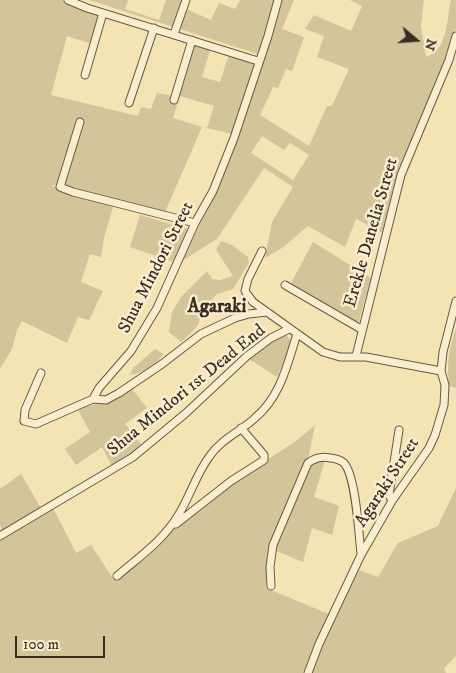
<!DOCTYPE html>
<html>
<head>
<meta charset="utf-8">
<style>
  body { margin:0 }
  #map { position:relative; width:456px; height:673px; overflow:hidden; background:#f4e3b3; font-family:"IM FELL DW Pica",serif }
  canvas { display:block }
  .north { position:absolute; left:391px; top:15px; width:50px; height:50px; -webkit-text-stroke:4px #f8edce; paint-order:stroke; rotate:108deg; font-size:14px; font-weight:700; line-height:20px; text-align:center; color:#372d22 }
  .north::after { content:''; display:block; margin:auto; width:18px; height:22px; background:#372d22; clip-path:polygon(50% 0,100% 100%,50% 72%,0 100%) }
  .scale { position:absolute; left:15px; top:636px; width:90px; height:22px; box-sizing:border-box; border:2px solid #372d22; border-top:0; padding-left:6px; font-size:15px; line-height:18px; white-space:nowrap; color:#372d22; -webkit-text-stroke:4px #f8edce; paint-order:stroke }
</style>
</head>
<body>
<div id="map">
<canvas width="456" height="673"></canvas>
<div class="north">N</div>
<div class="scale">100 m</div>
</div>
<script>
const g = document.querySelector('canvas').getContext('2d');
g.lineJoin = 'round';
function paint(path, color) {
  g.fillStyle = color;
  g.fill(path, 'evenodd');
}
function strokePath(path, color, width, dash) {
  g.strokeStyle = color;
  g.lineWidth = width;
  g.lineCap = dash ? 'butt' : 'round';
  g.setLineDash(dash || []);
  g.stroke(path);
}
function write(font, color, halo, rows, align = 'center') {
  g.font = font + ' "IM FELL DW Pica",serif';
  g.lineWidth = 5;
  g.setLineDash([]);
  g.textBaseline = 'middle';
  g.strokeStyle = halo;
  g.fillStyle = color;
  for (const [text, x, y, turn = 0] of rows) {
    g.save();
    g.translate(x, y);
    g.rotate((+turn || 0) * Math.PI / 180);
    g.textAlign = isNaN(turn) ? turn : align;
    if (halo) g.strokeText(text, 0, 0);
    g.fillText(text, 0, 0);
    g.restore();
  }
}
paint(new Path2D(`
  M0 0H69L102 10 92 44 67 36 51 95 138 116 141 107 151 109 157 93 174 96 193 37 212 44 202 77 220 82 230 51 256 60 231 134 207 128 214 106 180 96 173 118 202 127 165 212 58 185H50L73 195 113 207 104 238 101 257 90 254 81 282 103 291 89 320 78 317 67 343 22 321 17 330 12 349 0 369Z
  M89 0H128L125 9 159 20 166 0H182L180 6 211 20 219 3 235 9 240 0H275L258 54Z
  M281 0H294L282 29 304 37 292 71 286 69 278 88 273 87 260 115 309 146 327 106H332L349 69 317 57 324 36 305 29 314 15 351 31 362 6 350 0H424L421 26 426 57C447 51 447 21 450 3L451 0H456V28L451 46 383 233 356 219 345 247 308 226 282 248 265 258 272 222 293 187 264 168 217 239 182 261 216 191ZM262 136 284 150 290 143 309 155 293 180 251 153Z
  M140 215 188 229 174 262 130 247Z
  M221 241 232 245 248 257 249 263 233 289 217 294 203 309 198 325 192 332 181 342 169 332 172 312 181 297 207 271 212 279 220 280 233 276 216 250Z
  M313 242 371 278 359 321H351L290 285Z
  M456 328V388L449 386C447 360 448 353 456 328Z
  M286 334 290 340 289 350 277 377 249 359 268 342Z
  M155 349 164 354C155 364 144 373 130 375L133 368Z
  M132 389 147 408 125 424 142 445 113 468 102 447 76 465 65 449 90 432 77 408C86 405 93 405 102 403 112 401 123 394 132 389Z
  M315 425 307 464 325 460 314 497 339 506 332 535 312 528 303 562 269 548 266 588 329 614 303 673H0V539L52 506 76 553 91 545 114 580 171 529 241 477 296 441Z
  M21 474 41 508 2 532 0 524V489Z
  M456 488V656L444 668 446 673H310L359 570 378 577 398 543 438 526Z`), '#d4c49a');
const street = new Path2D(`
  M68 0 87 8 258 61
  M174 34 186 0
  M85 75 103 13
  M174 100 192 40
  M129 103 154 28
  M80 122 60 187 73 192 195 223
  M262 251 248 279 245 291 253 302 323 352 340 357H366L441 371
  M285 285 361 329
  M267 312 249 314 235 318 201 334 162 364 119 393 106 400 93 399 99 388 131 351 157 308 195 223 213 191 234 138 268 36 278 0
  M356 356 401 175 449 60 456 36
  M41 373 25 410 24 421 36 424 93 399
  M392 501 389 495 390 488 399 430
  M176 524 231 481 264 460V455L241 428
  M0 536 133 457 186 413 247 356 271 338 289 329
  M117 576C139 557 164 540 179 514 190 496 196 475 209 457 221 439 240 432 255 418 281 396 287 365 297 334
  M271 586 270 567 273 545 308 463C315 458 321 456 330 458 334 458 341 460 344 463 356 476 359 536 361 554
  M308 673 319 644 361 555 392 501 429 448 435 435 444 405 445 385 441 371 443 352 456 301`);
strokePath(street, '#665a46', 9);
strokePath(street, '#f8edce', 7);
write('18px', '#372d22', '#f8edce', [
  ["Erekle Danelia Street",372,233,-74],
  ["Shua Mindori Street",157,268,-63],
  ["Shua Mindori 1st Dead End",187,391,-39],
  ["Agaraki Street",388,483,-57]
]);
write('bold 19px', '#372d22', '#f8edce', [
  ["Agaraki",217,308]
]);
</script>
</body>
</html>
